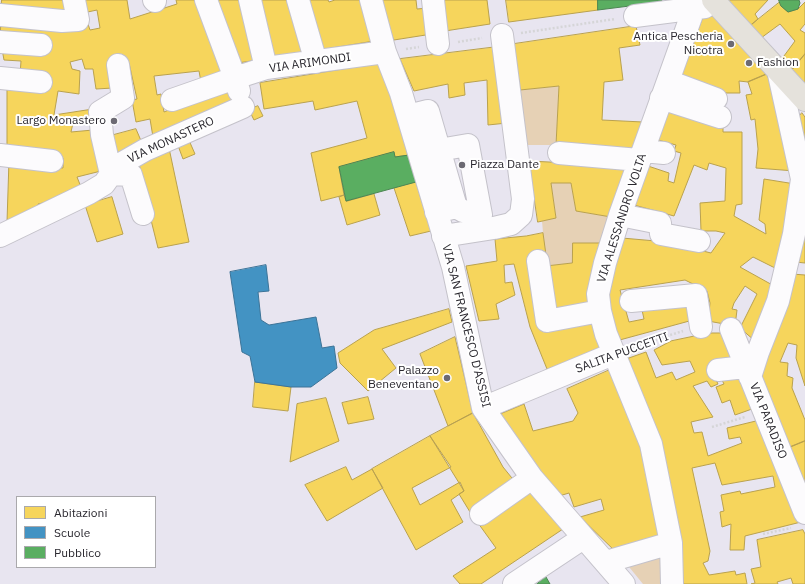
<!DOCTYPE html>
<html>
<head>
<meta charset="utf-8">
<style>
  body { margin:0 }
  #map { position:relative; width:805px; height:584px; overflow:hidden; background:#e8e5f0; font-family:"IBM Plex Sans",sans-serif }
  canvas { display:block }
  .legend { position:absolute; left:16px; top:496px; width:140px; height:72px; box-sizing:border-box; background:#fff; border:1px solid #aaa9ac; margin:0; padding:5px 7px; list-style:none; font-size:12px; color:#2a282f }
  .legend li { display:flex; align-items:center; gap:8px; height:20px }
  .legend b { width:20px; border:1px solid #aaa9ac }
</style>
</head>
<body>
<div id="map">
<canvas width="805" height="584"></canvas>
<ul class="legend">
<li><b style="height:11px;background:#f6d55c"></b>Abitazioni</li>
<li><b style="height:11px;background:#4393c3"></b>Scuole</li>
<li><b style="height:11px;background:#5aae61"></b>Pubblico</li>
</ul>
</div>
<script>
const g = document.querySelector('canvas').getContext('2d');
g.lineJoin = 'round';
function paint(path, color) {
  g.fillStyle = color;
  g.fill(path, 'evenodd');
}
function strokePath(path, color, width, dash) {
  g.strokeStyle = color;
  g.lineWidth = width;
  g.lineCap = dash ? 'butt' : 'round';
  g.setLineDash(dash || []);
  g.stroke(path);
}
function write(font, color, halo, rows, align = 'center') {
  g.font = font + ' "IBM Plex Sans",sans-serif';
  g.lineWidth = 4;
  g.setLineDash([]);
  g.textBaseline = 'middle';
  g.strokeStyle = halo;
  g.fillStyle = color;
  for (const [text, x, y, turn = 0] of rows) {
    g.save();
    g.translate(x, y);
    g.rotate((+turn || 0) * Math.PI / 180);
    g.textAlign = isNaN(turn) ? turn : align;
    if (halo) g.strokeText(text, 0, 0);
    g.fillText(text, 0, 0);
    g.restore();
  }
}
paint(new Path2D(`
  M559 86 556 145H526L520 90Z
  M551 183H571L576 211 611 217 605 243H573L572 263 546 266 542 221 556 218Z
  M661 550 660 584H643L625 562Z`), '#e6d1b5');
const homes = new Path2D(`
  M2 0H69L71 16 1 10Z
  M80 0H127L130 19 177 4 176 0H198L227 76 201 82 199 71 154 76 157 95 161 94 164 112 230 84 237 104 153 137 150 119 136 122 132 100 137 99 129 63 118 65 113 88 96 89 93 69H85L82 59 70 62 72 69 80 71 79 94 58 91 54 115 93 109 94 121 73 123 71 132 93 130 101 171 77 177 83 192 58 200 38 204 39 210 7 222 9 160 38 166 63 168V158L7 150V84L20 75 21 61 4 60 0 38 1 20 88 24 90 30 100 28 97 10 83 13Z
  M214 0H240L259 60 237 63Z
  M259 0H290L305 53 270 58Z
  M306 0H328L329 2 335 0H362L374 41 320 50Z
  M381 0H416L417 9 428 8 432 34 394 40Z
  M441 0H487L490 24 445 31Z
  M506 0H598V10L509 22Z
  M726 0H768L755 14 758 19 750 26Z
  M780 2 781 6 788 12 798 9 805 2V24L800 30 805 33V54L791 71 781 60 795 41 780 24 761 38 750 26Z
  M714 16 767 74 748 82 739 81 740 93H717L679 78 703 17Z
  M636 26 640 45 619 48 623 80 604 82 602 120 643 122 632 150 556 145 559 86 520 90 514 44Z
  M497 47 507 123 488 125 487 80 464 83 465 95 449 98 448 84 414 91 400 59Z
  M805 54V85L791 71Z
  M382 63 409 155 395 157 394 152 339 167 344 195 321 201 311 153 367 138 357 101 315 110 313 101 264 109 260 83Z
  M767 74 783 118 795 171 756 168 758 149 755 119 751 120 746 95 752 94 748 82Z
  M258 106 263 116 254 120 249 110Z
  M669 109 723 124V132H742V204L736 205 734 216 766 234 765 224 759 220 764 179 795 184 779 270 753 257 740 267 776 287 755 341 740 328 757 294 745 286 734 303 732 309 737 310 735 326 708 321 710 303 707 291 685 280 620 290 629 322 644 319 642 310 691 306 693 320 616 341 606 295 622 238 667 242 711 253 725 233 716 231H701L700 203 725 201 726 168 709 163 707 170 694 165 674 216 634 205 648 166 669 173 668 181 674 183 681 153 674 151 676 145 658 140Z
  M802 113 805 117V160L797 119Z
  M136 129 142 143 115 157 110 136Z
  M188 138 195 154 183 159 177 143Z
  M169 148 189 242 158 248 143 188 139 162Z
  M529 161 628 166 611 217 576 211 571 183H551L556 218 538 222Z
  M416 182 431 231 410 236 394 188Z
  M374 194 380 215 347 225 339 197 344 195 346 201Z
  M112 197 123 234 97 242 85 205Z
  M805 212V263L795 262Z
  M543 233 546 255V331L594 318 604 348 548 369H547L530 327 514 264 504 265 505 283 512 282 515 295 496 304 499 319 479 321 466 266 497 261 495 239 526 236Z
  M573 243H605L592 308 551 315 546 266 572 263Z
  M792 274 805 275V386L796 358 797 345 788 343 780 362 788 363 787 376 793 378 792 388 805 420V441L788 448 759 374Z
  M449 309 452 322 382 349 396 368 368 391 340 363 338 353 374 330Z
  M709 333H725L737 362 709 365 718 384 711 387 707 381 693 386 713 417 691 422 694 433 702 432 708 456 742 443 740 437 729 439 727 428 760 420 801 522 745 536 744 550H730L731 524 722 527 720 512 724 511 721 495 740 491 741 494 775 487 773 476 722 485 715 463 692 468 710 551 708 561 703 563 709 575 735 571 736 575 745 573 747 584H682L661 452 649 410 626 359 646 352 656 378 672 372 676 380 695 372 690 361 662 365 654 350 671 341Z
  M455 337 473 413 448 426 420 354Z
  M612 369 643 446 666 541 618 554 580 517 604 510 601 499 574 507 569 493 559 496 531 464 500 414 524 404 533 431 573 421 578 413 567 389Z
  M740 373 752 409 735 415 730 400 722 403 716 387 724 384 722 380Z
  M255 382 291 387 288 411 253 407Z
  M368 397 374 419 348 424 342 403Z
  M326 398 339 441 290 462 297 404Z
  M473 413 503 467 516 483 470 512 459 494 464 491 430 436Z
  M430 436 451 467 412 488 420 505 460 482 464 491 451 500 463 522 416 550 372 469Z
  M805 441V490L788 448Z
  M346 467 352 480 372 469 383 488 327 521 305 485Z
  M529 486 563 529 481 584H460L453 576 496 548 478 523Z
  M803 530 805 534V584H793L791 578 777 582 778 584H751L755 583 751 569 761 567 757 540Z`);
paint(homes, '#f6d55c');
strokePath(homes, '#b9a14e', 1);
const schools = new Path2D(`
  M266 265 269 291 258 292 261 320 269 325 316 317 322 348 334 346 337 368 311 387H291L255 382 250 356 242 352 230 272Z`);
paint(schools, '#4393c3');
strokePath(schools, '#3c7397', 1);
const public = new Path2D(`
  M598 0H662L661 2 598 10Z
  M779 0H799L800 3 798 9 788 12 781 6Z
  M394 152 395 157 409 155 416 182 346 201 339 167Z
  M546 577 550 584H537Z`);
paint(public, '#5aae61');
strokePath(public, '#4c8652', 1);
const minor = new Path2D(`
  M154 0 155 1
  M206 0 235 78 239 91
  M250 0 266 68
  M298 0 316 62
  M371 0 385 52 401 93 453 267 483 408 532 478 624 584
  M433 0 438 44
  M0 15 62 21 78 20 74 0
  M635 16 705 7
  M0 42 41 45
  M118 65 123 98 100 112 102 135 111 174 131 175 143 214
  M0 78 41 82
  M668 81 716 99
  M661 98 720 117
  M172 100 235 78 266 68 385 52
  M408 116 428 111 456 207 436 212
  M439 150 468 145 481 215 463 211 456 207
  M643 151 664 153
  M559 153 639 160
  M0 155 52 161
  M620 215 660 223 661 234 699 241
  M0 236 89 193 104 184 117 166 145 150 243 107
  M443 236 494 228 511 224 521 215 523 199 502 35
  M538 261 547 321 600 311
  M631 301 696 295 701 327
  M731 329 805 513
  M718 370 745 367
  M750 377 758 352 778 301 794 234 802 179 778 70
  M483 408 613 354
  M481 514 532 478
  M671 543 651 444 606 334 600 311 598 294 605 263 620 215 697 0
  M606 562 671 543 672 584
  M514 584 583 538`);
const major = new Path2D(`
  M713 0 805 100`);
strokePath(minor, '#c4c2ca', 24);
strokePath(major, '#c4c2c8', 24);
strokePath(new Path2D(`
  M521 33 615 19
  M458 42 482 38
  M406 49 419 47
  M632 347 683 331
  M712 427 745 417
  M763 534 791 528`), '#d5d5d7', 2.5, [2, 2]);
strokePath(minor, '#fcfbfd', 22);
strokePath(major, '#e5e2dc', 22);
for (const [x, y, r, color] of [
  [731,44,4,"#6c6a73"],
  [749,63,4,"#6c6a73"],
  [114,121,4,"#6c6a73"],
  [462,165,4,"#6c6a73"],
  [447,378,4,"#6c6a73"]
]) {
  const dot = new Path2D();
  dot.arc(x, y, r, 0, 2 * Math.PI);
  g.fillStyle = color;
  g.fill(dot);
  strokePath(dot, '#fff', 1.5);
}
write('12px', '#2a282f', '#fff', [
  ["Antica Pescheria",723,37],
  ["Nicotra",723,51],
  ["Fashion",757,63,"left"],
  ["Largo Monastero",106,121],
  ["Piazza Dante",470,165,"left"],
  ["Palazzo",439,371],
  ["Beneventano",439,385]
], 'right');
write('12px', '#2a282f', '#fff', [
  ["VIA ARIMONDI",310,63,-8],
  ["VIA MONASTERO",171,140,-25],
  ["VIA ALESSANDRO VOLTA",622,218,-72],
  ["VIA SAN FRANCESCO D'ASSISI",466,326,76],
  ["SALITA PUCCETTI",622,353,-20],
  ["VIA PARADISO",768,421,68]
]);
</script>
</body>
</html>
